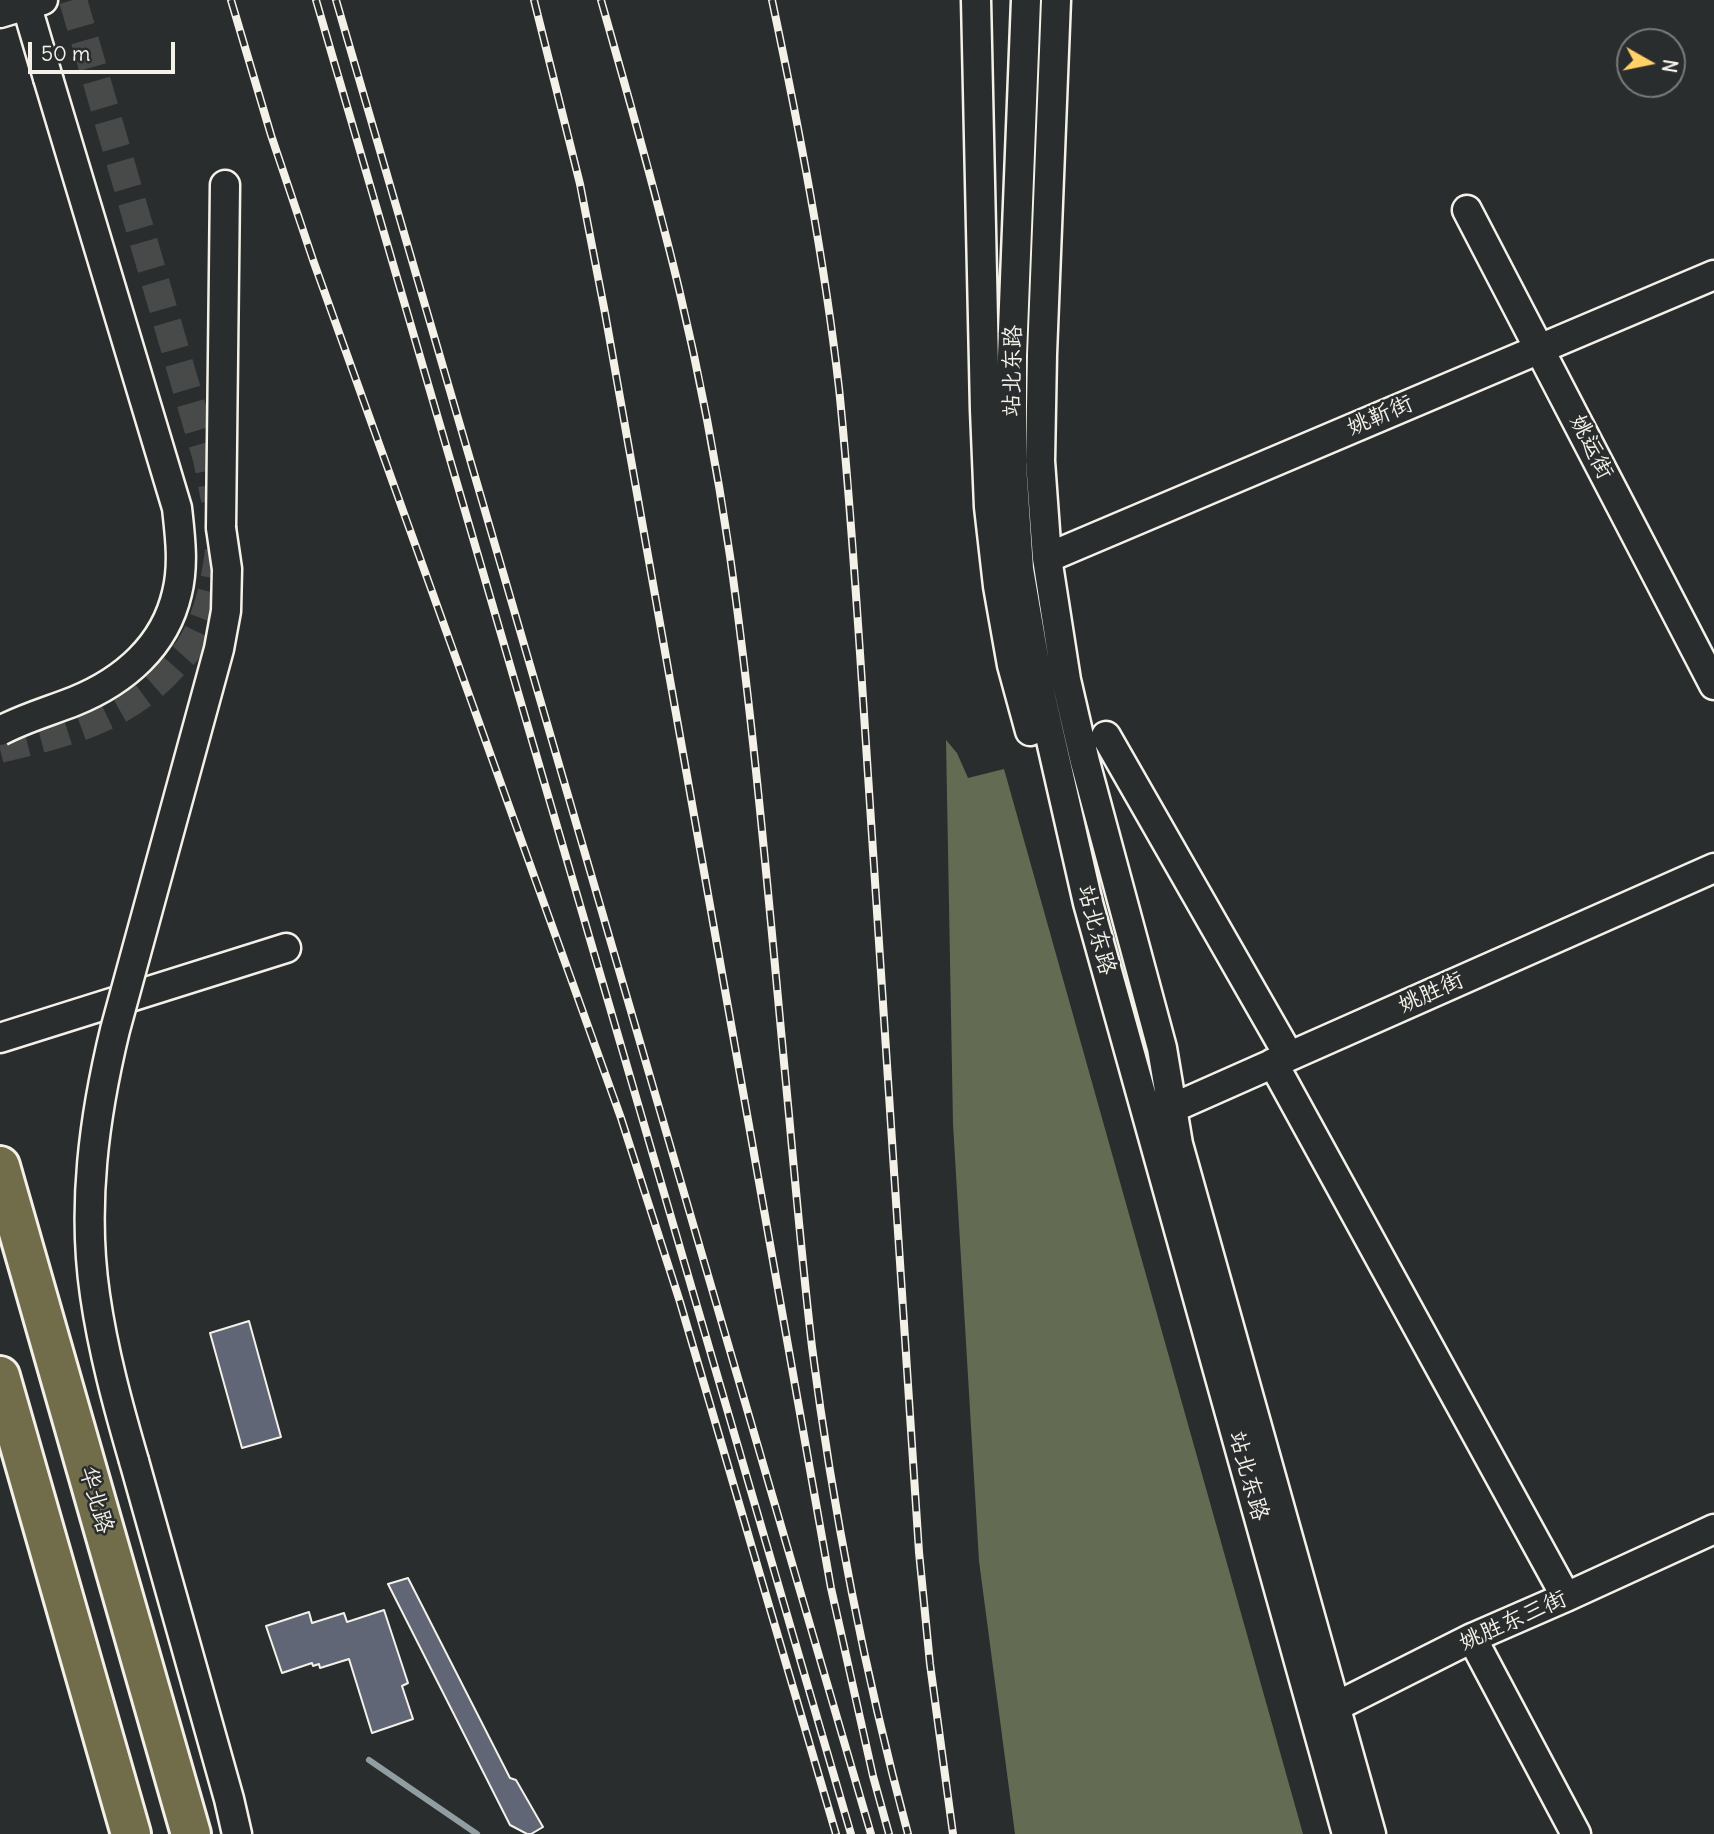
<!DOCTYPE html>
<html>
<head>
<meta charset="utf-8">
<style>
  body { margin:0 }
  #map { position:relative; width:1714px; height:1834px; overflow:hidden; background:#2a2d2e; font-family:Delius,sans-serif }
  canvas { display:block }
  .north { position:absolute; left:1616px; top:28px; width:70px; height:70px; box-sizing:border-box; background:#2a2d2e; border:2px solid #7b7b78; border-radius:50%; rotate:99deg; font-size:19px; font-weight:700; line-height:28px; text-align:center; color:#f4f1e8 }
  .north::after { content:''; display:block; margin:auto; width:24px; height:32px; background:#ffd166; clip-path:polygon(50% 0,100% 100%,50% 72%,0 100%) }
  .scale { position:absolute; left:28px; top:42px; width:147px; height:32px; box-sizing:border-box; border:4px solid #f4f1e8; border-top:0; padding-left:9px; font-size:21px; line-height:24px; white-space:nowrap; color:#f4f1e8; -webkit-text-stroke:5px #2a2d2e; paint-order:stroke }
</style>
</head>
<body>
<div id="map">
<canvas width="1714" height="1834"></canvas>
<div class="north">N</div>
<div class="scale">50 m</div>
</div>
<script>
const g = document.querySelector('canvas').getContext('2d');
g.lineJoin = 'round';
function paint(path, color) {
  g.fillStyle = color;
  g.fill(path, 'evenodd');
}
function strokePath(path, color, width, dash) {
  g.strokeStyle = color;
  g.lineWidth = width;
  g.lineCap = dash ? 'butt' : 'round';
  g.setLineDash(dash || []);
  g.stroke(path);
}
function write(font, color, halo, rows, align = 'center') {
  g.font = font + ' Delius,"LXGW WenKai TC",sans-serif';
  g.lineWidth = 5;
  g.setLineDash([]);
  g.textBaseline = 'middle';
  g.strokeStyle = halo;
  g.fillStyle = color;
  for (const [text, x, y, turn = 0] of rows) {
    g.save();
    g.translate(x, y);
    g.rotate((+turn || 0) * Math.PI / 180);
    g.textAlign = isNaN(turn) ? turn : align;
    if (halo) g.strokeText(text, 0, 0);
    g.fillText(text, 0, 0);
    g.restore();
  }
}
paint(new Path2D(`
  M946 740 957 753 968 778 1004 769 1303 1834H1015L979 1561 953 1124Z`), '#636c53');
strokePath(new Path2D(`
  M369 1760 477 1834`), '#909ea2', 6);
const building = new Path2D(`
  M249 1321 281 1437 242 1448 210 1333Z
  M408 1578 510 1778 516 1780 543 1827 531 1834H527L510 1825 388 1584Z
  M384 1610 408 1683 402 1686 413 1719 372 1733 349 1659 320 1668 319 1664 313 1666 312 1663 282 1673 266 1626 309 1612 312 1623 344 1613 347 1622Z`);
paint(building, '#606675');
strokePath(building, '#f4f1e8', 2);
strokePath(new Path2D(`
  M73 0 207 459 215 500
  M0 749C28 742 56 736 83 726 120 712 149 694 175 664 180 659 186 653 189 648 207 620 215 583 219 551`), '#484a4a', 28, [28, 14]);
const minor = new Path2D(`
  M25 0 48 78
  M976 0 985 410 989 507 998 586 1012 665 1030 731
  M1026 0 1012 356V464L1019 569 1040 692 1088 903 1347 1834
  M1056 0 1042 354 1040 461 1047 558 1066 680 1085 762 1162 1048 1178 1144 1371 1834
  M0 13 43 0
  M1467 210 1714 685
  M221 528 225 185
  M1047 558 1714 275
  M1106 736 1289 1056
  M0 1038 286 948
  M1273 1063 1566 1597
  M1157 1115 1714 868
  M134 1461 229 1799 237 1834
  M1472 1638 1576 1834
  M1321 1714 1472 1638 1566 1597 1714 1529`);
const highway = new Path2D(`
  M0 1166 191 1834
  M0 1376 131 1834`);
strokePath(minor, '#f4f1e8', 33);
strokePath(highway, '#f4f1e8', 44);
strokePath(minor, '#2a2d2e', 28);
strokePath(highway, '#716d4b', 38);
const rail = new Path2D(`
  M231 0 271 135 313 260 621 1118 680 1302 836 1834
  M316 0 851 1834
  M336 0 871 1834
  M534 0 580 184 605 313 831 1588 873 1776 889 1834
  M601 0C628 96 656 192 679 289 700 377 717 467 730 556 756 741 771 928 789 1115 796 1192 803 1270 812 1347 833 1511 865 1674 908 1834
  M772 0C799 128 824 257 839 388 848 476 854 564 860 653L919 1552 930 1664 953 1834`);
strokePath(rail, '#f4f1e8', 8);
strokePath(rail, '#2a2d2e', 5, [16]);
const minorBridge = new Path2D(`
  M0 731C24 718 50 711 75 701 124 681 165 646 177 593 184 565 180 535 177 508L48 78
  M134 1461C118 1406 103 1351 95 1295 82 1206 94 1117 115 1030L219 649 226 611 227 569 221 528`);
strokePath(minorBridge, '#f4f1e8', 33, []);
strokePath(minorBridge, '#2a2d2e', 28);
write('23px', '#f4f1e8', '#2a2d2e', [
  ["站北东路",1013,371,-89],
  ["姚靳街",1380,416,-23],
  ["姚运街",1591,447,63],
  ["站北东路",1096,930,75],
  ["姚胜街",1431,993,-24],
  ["站北东路",1248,1476,74],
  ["华北路",96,1500,74],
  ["姚胜东三街",1513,1621,-24]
]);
</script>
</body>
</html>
